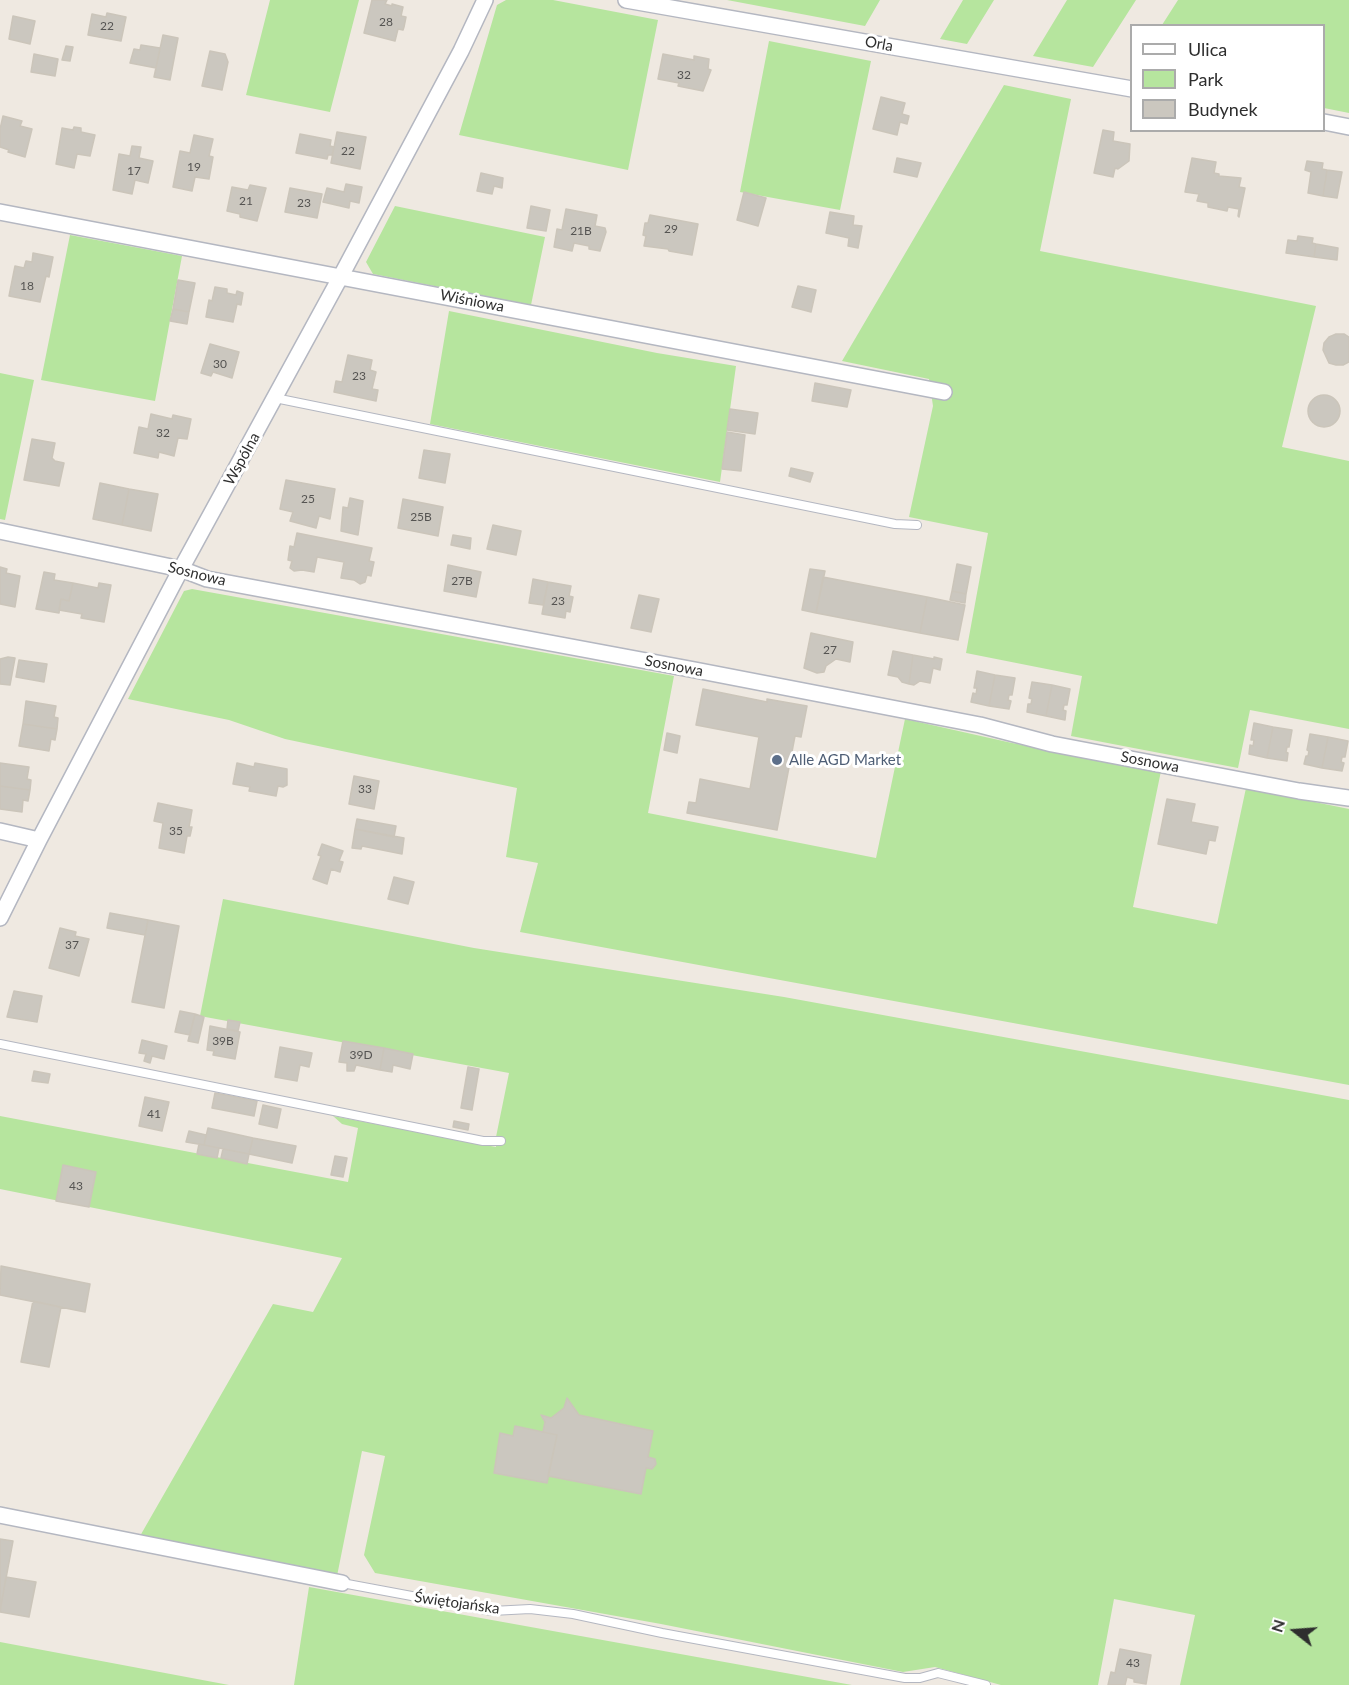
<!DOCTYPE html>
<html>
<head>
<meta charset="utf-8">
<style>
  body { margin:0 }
  #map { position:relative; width:1349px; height:1685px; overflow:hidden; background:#efe9e1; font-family:Lato,sans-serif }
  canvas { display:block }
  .legend { position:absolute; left:1130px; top:24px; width:195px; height:108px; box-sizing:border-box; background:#fff; border:2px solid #ababab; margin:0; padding:8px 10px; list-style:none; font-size:18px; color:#2e2e2e }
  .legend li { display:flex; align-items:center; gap:12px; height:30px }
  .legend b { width:30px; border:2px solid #ababab }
  .north { position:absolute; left:1265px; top:1601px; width:60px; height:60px; -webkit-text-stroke:4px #fff; paint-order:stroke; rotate:287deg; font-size:16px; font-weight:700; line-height:24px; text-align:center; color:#2e2e2e }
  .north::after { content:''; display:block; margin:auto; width:21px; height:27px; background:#2e2e2e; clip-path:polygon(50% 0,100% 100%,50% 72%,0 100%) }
</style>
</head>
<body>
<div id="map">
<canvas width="1349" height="1685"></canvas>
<ul class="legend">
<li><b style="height:8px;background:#fff"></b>Ulica</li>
<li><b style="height:16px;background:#b6e59e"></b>Park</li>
<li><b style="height:16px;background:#cbc7bf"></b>Budynek</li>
</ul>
<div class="north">N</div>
</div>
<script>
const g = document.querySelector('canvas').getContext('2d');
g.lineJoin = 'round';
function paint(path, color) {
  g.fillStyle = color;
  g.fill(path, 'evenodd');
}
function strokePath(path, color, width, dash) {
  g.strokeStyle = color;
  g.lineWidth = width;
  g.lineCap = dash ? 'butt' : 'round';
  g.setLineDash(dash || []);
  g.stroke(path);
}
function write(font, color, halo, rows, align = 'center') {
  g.font = font + ' Lato,sans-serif';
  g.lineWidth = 6;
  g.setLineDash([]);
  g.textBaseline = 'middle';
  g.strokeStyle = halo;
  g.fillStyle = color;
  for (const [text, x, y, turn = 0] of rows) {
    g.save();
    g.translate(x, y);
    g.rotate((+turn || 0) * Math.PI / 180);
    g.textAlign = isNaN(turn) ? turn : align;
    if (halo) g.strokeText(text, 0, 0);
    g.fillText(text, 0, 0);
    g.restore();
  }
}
paint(new Path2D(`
  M270 0H359L330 112 246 95Z
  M506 0H553L658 20 628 170 459 135 497 5Z
  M727 0H880L865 26Z
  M963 0H994L967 44 940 39Z
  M1067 0H1136L1093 67 1033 56Z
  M1178 0H1349V113L1324 108V26L1162 25Z
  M769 41 871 61 840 210 740 192Z
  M1004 85 1071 99 1040 251 1316 306 1282 447 1349 461V729L1250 710 1238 768 1071 736 1082 676 966 653 988 533 909 517 933 406 929 379 842 361Z
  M395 206 545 237 531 305 373 274 366 262Z
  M70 235 182 256 155 401 41 380Z
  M449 311 657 353 736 366 720 482 430 424Z
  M0 373 34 380 5 520 0 519Z
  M192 589 674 676 648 813 876 858 905 719 1012 743 1161 771 1133 907 1217 924 1246 788 1349 809V1085L520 932 538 863 506 857 517 788 285 739 229 720 128 699 184 591Z
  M223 899 474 948 784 997 1349 1100V1685H1180L1195 1615 1114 1599 1098 1685H1001L935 1667 903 1672 661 1624 375 1573 364 1555 385 1456 362 1451 337 1576 140 1536 273 1304 313 1312 342 1258 0 1189V1116L348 1182 358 1128 342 1124 333 1116 496 1147V1137L509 1073 200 1016Z
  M309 1587 852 1685H294Z
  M0 1642 229 1685H0Z`), '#b6e59e');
const building = new Path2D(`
  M372 0H387L385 4 392 6V4L403 7 401 16 406 17 404 27 403 30 398 29 395 41 364 33Z
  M107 13 126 17 121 41 88 35 92 14 106 17Z
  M13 16 35 21 30 44 9 39Z
  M163 35 178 38 170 80 154 77Z
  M141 45 160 48 156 68 130 63 134 49 140 50Z
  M66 46 73 47 70 61 62 60Z
  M210 51 225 54 228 62 222 90 202 86Z
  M34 54 58 59 55 76 31 72Z
  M663 54 694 60V56L709 59 708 69 711 70 703 91 678 86 679 83 658 79Z
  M881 97 905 103 902 114 909 116 907 124 900 122 897 135 873 129Z
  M3 116 22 121 20 126 32 129 25 157 8 152 9 150 0 147V129Z
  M74 127 81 128V132L95 135 90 156 77 154 74 168 56 164 62 128 73 130Z
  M1103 130 1114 132 1113 141 1130 144 1129 161 1118 169 1115 168 1113 177 1094 173Z
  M337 132 366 137 360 169 331 163Z
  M300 134 331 140 330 146 334 147 332 155H328L327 159 296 153Z
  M194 135 213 139 209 156 213 157 209 179 195 177 192 191 173 187 180 151 190 153Z
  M132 146 141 147 139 158 153 161 148 183 135 180 132 194 113 190 119 154 130 156Z
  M897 158 921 163 917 177 894 172Z
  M1192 158 1216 162 1214 173 1219 174V176L1241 178 1239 187 1245 188 1239 217 1238 216 1239 209 1228 207 1227 211 1208 207V203L1197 201 1199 194 1185 192Z
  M1307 161 1323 163 1322 169 1327 170 1323 196 1308 193 1311 172 1305 170Z
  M1327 170 1342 172 1337 198 1323 196Z
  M481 173 503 178 502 188 494 186 492 194 477 191Z
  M346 184 362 187 359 203 350 201 349 208 323 202 327 188 344 192Z
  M250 185 266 188 257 221 240 217V214L227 211 232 187 248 190Z
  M290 188 322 194 317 218 285 212Z
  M744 192 766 198 758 226 737 220Z
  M531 206 550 210 546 231 527 228Z
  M566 209 597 215 595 226 605 228 606 232 600 251 589 249V246L574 243 572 251 554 247 557 229 562 230Z
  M830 212 854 216 853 225 862 226 858 248 848 246 849 238 826 233Z
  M650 215 698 224 692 255 669 251 668 249 644 246 646 236 643 235 645 223H648Z
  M1298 236 1313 238 1312 243 1316 244 1314 257 1286 253 1288 240 1297 241Z
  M1316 244 1338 248 1337 260 1314 257Z
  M33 253 53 257 49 277 46 276 40 302 9 296 15 266 24 268 26 261 32 262Z
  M178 280 195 283 189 312 173 309Z
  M798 286 816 290 811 312 792 307Z
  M215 287 227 289V293L236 295 237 291 243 293 241 305 237 304 233 322 206 317 209 300 212 301Z
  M173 309 189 312 187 324 170 321Z
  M1336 334H1344L1349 337V362L1343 365H1336L1329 363 1323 350 1324 343 1329 337Z
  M210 344 239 352 232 378 213 372 211 376 201 373Z
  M348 355 372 360 370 370 376 372 372 389 378 390 376 401 334 392 336 381 342 382Z
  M815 383 851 390 847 407 812 401Z
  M1308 411a16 16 0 1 1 32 0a16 16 0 1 1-32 0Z
  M730 409 758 413 755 434 727 430Z
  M151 414 172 419 173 415 191 419 187 439 178 438 174 456 159 452 158 458 134 453 139 427 148 429Z
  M727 432 745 435 741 471 722 469Z
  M32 439 55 443 52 458 55 461 64 463 59 486 24 480Z
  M424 450 450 454 445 483 419 478Z
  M791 468 813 473 810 482 789 476Z
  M286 480 335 489 330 519 319 516 316 528 290 521 293 512 280 509Z
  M100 483 129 489 122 525 93 519Z
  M129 489 158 494 151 531 122 525Z
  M350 498 363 501 358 535 341 531 343 507 348 508Z
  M403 499 443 507 438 536 398 528Z
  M493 525 521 531 516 555 487 549Z
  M297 533 372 548 369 561 374 562 371 576 367 575 365 582 360 584 354 580 341 578 344 562 317 557 314 572 302 570 294 571 290 568 292 561 288 560 290 546 294 547Z
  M453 535 471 538 470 549 451 545Z
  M957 564 971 567 966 594 952 591Z
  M448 565 481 572 476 597 444 591Z
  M0 567 7 569 6 573 20 576 15 607 0 604Z
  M810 569 825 571 816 613 802 610Z
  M44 572 55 574 54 580 73 583 69 601 61 599 59 613 36 609Z
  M823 577 927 597 920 633 816 613Z
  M533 579 548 582 543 605 529 603Z
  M548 582 571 586 569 596 573 597 570 612 566 611 565 618 542 614Z
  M73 583 98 588 99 583 111 585 104 622 81 618 82 614 59 610 61 599 69 601Z
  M952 591 966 594 965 603 950 600Z
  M639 595 659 599 651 632 631 628Z
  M927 597 965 605 958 640 920 633Z
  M811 633 853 642 850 662 836 659 826 666 824 672 817 673 804 668Z
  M893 651 913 655 909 684 902 682 898 677 888 675Z
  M913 655 934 659V657L942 659 940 670 933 668 930 683 920 681 914 685 909 684Z
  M8 657 15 658 10 685 0 684V659Z
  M19 660 47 664 44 682 16 677Z
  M977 671 995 675 989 706 971 702 973 693 976 694 977 688H974Z
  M995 675 1015 678 1012 695H1009L1008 700 1011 701 1009 709 989 706Z
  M1032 682 1052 685 1046 716 1027 712 1028 704H1031L1032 699 1029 698Z
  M1052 685 1070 689 1067 705H1064L1063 710 1066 711 1065 720 1046 716Z
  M703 689 767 702V699L807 706 801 737 795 736 777 830 687 813 689 802 696 803 700 779 750 789 759 737 696 725Z
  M26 701 56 706 54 717 58 718 57 729 23 724Z
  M1254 723 1273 727 1267 758 1249 754 1250 745 1253 746 1254 740H1251Z
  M23 724 57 729 55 740 51 739 49 751 19 746Z
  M1273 727 1292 730 1289 747H1287L1286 752 1288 753 1287 761 1267 758Z
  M667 733 680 736 677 753 664 750Z
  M1310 734 1328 737 1322 768 1304 764 1306 756H1308L1309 751 1307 750Z
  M1328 737 1348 741 1345 757H1342L1341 762 1344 763 1342 771 1322 768Z
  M0 763 29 767 27 779 31 780 30 790 0 786Z
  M237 763 254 767 255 763 287 769V785L283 787 278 786 276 796 249 791 250 787 233 784Z
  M354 776 379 781 374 809 349 804Z
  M0 786 30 790 28 801 23 800 22 812 0 809Z
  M1167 799 1195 804 1191 822 1218 827 1215 841 1209 840 1206 854 1158 844Z
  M158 803 192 810 189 827H192L190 836H187L184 853 159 848 163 823 154 821Z
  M357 819 396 826 394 837 355 829Z
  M355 829 404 838 402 854 362 846 361 849 352 848Z
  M322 844 343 851 339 861 343 862 340 872 331 869 327 884 313 879 321 856 318 855Z
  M394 877 414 882 408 904 388 899Z
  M110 913 148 920 145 935 107 928Z
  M148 920 179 926 164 1008 132 1002Z
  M60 928 76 932 75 936 89 939 79 976 49 968Z
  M14 991 42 996 37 1022 7 1017Z
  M180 1011 195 1014 190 1035 175 1032Z
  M195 1014 204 1017 198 1043 188 1041Z
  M228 1020 240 1022 238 1031 227 1029Z
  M210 1026 240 1032 235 1059 213 1055 214 1051 207 1050Z
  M142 1040 167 1046 164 1059 152 1056 150 1063 144 1061 146 1054 139 1053Z
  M343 1041 384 1048 380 1070 356 1065 354 1071H347V1063L339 1062Z
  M280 1047 312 1053 309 1067 300 1065 297 1081 275 1077Z
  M384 1048 413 1054 410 1069 393 1065 392 1072 380 1070Z
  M468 1067 479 1069 472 1110 461 1108Z
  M34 1071 50 1074 48 1083 32 1081Z
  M215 1093 257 1101 254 1116 212 1108Z
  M145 1097 169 1102 162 1131 139 1126Z
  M263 1105 281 1109 277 1128 259 1124Z
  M454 1121 469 1124 468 1130 453 1127Z
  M208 1128 253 1138 249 1154 204 1145Z
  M189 1131 206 1135 204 1145 186 1142Z
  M253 1138 296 1146 292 1163 249 1154Z
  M199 1144 219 1148 217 1158 197 1154Z
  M223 1149 249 1154 247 1164 221 1158Z
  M335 1156 347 1158 343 1177 331 1175Z
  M63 1165 96 1172 89 1207 56 1201Z
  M1 1266 90 1284 85 1312 0 1295Z
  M33 1301 61 1307 49 1367 21 1362Z
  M567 1398 579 1415 653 1431 648 1457 655 1459 656 1464 652 1469 646 1468 641 1494 548 1476 557 1435 543 1432 545 1422 541 1415 551 1418 564 1408Z
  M515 1426 557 1435 547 1483 494 1473 500 1433 513 1436Z
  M0 1539 13 1541 0 1610Z
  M6 1577 36 1582 29 1617 0 1612Z
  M1120 1649 1151 1655 1146 1684 1134 1682V1679L1127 1677 1125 1685H1108L1111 1672 1115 1673Z`);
paint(building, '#cbc7bf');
strokePath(building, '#cbc5ba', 1.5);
const lane = new Path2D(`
  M275 398 895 524 917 525
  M0 1044 483 1141H501
  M342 1583 492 1611 530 1609 573 1614 662 1633 905 1678H920L938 1673 986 1685`);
const street = new Path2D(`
  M626 0 1132 89
  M1324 122 1349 127
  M0 212 944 392
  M0 531 181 569 207 579 695 670 980 725 1052 744 1299 791 1349 798
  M0 831 39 840
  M0 918 39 840 181 569 341 276 461 51 485 0
  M0 1515 342 1583`);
strokePath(lane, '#b4b7c1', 10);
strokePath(street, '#b4b7c1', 18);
strokePath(lane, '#fff', 8);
strokePath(street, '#fff', 15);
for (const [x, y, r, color] of [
  [777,760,6,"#5c6f8a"]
]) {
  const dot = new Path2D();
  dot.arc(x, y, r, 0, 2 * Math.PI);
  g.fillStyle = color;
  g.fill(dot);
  strokePath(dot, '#fff', 2);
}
write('12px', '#555452', null, [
  ["28",386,22],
  ["22",107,26],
  ["32",684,75],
  ["22",348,151],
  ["19",194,167],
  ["17",134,171],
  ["21",246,201],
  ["23",304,203],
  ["29",671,229],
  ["21B",581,231],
  ["18",27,286],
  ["30",220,364],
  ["23",359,376],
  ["32",163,433],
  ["25",308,499],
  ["25B",421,517],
  ["27B",462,581],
  ["23",558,601],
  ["27",830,650],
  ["33",365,789],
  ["35",176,831],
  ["37",72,945],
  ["39B",223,1041],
  ["39D",361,1055],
  ["41",154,1114],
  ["43",76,1186],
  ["43",1133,1663]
]);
write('15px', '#2e2e2e', '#fff', [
  ["Orla",879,44,10],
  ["Wiśniowa",472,301,11],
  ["Wspólna",242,459,-61],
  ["Sosnowa",197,574,14],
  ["Sosnowa",674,666,11],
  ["Sosnowa",1150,762,11],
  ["Świętojańska",457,1603,8]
]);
write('15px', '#4e5e75', '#fff', [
  ["Alle AGD Market",789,760]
], 'left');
</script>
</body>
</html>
